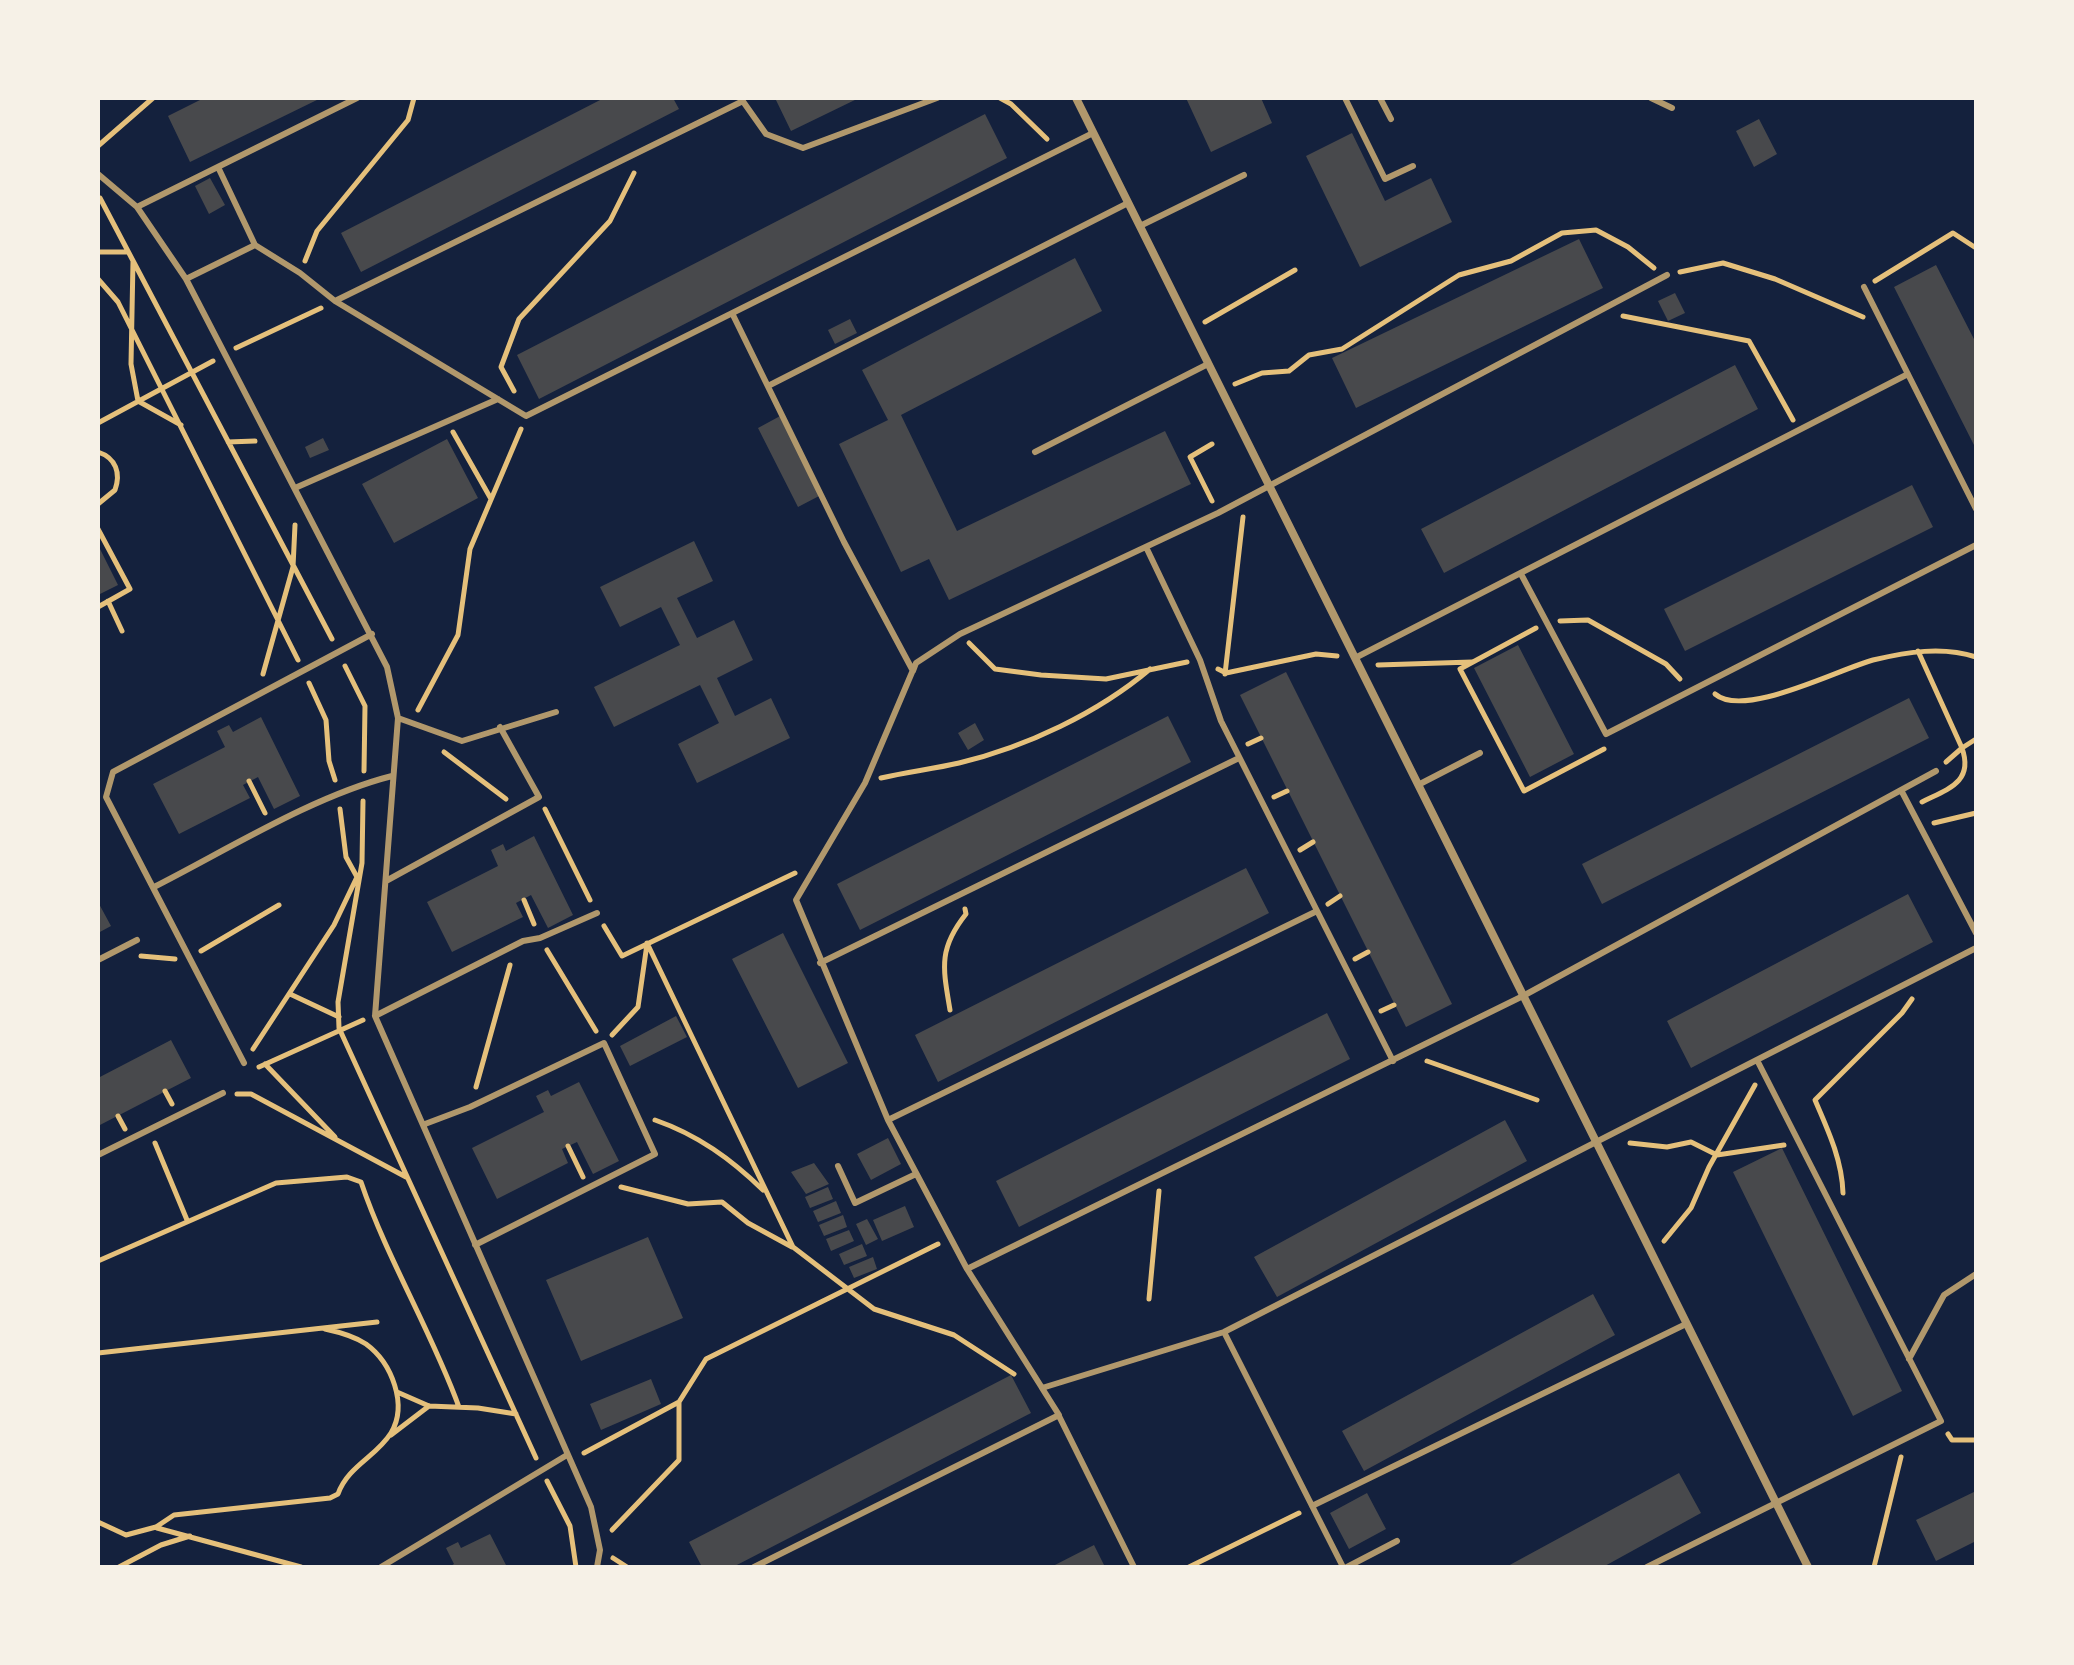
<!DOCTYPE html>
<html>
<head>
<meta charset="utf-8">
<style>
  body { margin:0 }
  #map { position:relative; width:2074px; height:1665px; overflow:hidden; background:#14213d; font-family:Montserrat,sans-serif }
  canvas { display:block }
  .frame { position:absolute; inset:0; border:100px solid #f6f1e7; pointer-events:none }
</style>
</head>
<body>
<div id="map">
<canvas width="2074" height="1665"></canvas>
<div class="frame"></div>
</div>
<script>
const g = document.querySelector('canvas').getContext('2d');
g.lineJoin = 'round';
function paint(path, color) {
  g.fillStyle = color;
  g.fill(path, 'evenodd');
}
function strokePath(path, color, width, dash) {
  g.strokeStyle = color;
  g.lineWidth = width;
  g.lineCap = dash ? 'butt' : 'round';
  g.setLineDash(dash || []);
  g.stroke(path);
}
paint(new Path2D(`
  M204 98H321L190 162 168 116Z
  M604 98H673L679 109 361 272 341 233Z
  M775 98H859L791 131Z
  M1186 98H1261L1272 123 1211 152Z
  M985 114 1007 158 539 399 517 355Z
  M1759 119 1777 154 1754 167 1736 131Z
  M1352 133 1385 201 1431 178 1452 222 1360 267 1306 156Z
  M210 178 225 205 209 214 195 186Z
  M1579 239 1603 288 1356 408 1332 358Z
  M1075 258 1102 311 901 415 957 531 1165 431 1191 484 949 600 929 559 901 572 839 444 888 420 862 370Z
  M1936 265 1976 343V449L1894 287Z
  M1675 293 1685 313 1668 321 1658 301Z
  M850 319 857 333 835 344 828 330Z
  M1735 365 1758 409 1444 573 1421 529Z
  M782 415 821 495 798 507 758 428Z
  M323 438 329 450 310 458 305 447Z
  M447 439 478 498 394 543 362 484Z
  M1912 485 1933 527 1685 651 1664 609Z
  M694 541 713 581 677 598 697 638 734 620 753 660 717 678 735 716 771 698 790 738 697 783 678 744 719 723 700 685 614 727 594 687 680 645 661 607 620 627 600 587Z
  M98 545 118 585 98 595Z
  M1518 645 1574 754 1530 777 1474 668Z
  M1286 672 1452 1004 1406 1027 1240 695Z
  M1909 698 1929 738 1602 904 1582 864Z
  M1168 716 1191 762 860 930 837 884Z
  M261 717 300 796 274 809 258 777 243 785 250 798 179 834 153 784 225 747 217 731 229 725 233 732Z
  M975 723 984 740 968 750 958 733Z
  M534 836 573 915 548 928 531 895 516 903 523 917 452 952 427 902 498 866 491 850 503 844 506 851Z
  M1246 868 1269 913 938 1082 915 1035Z
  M1908 894 1933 942 1691 1068 1667 1021Z
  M98 902 111 926 98 933Z
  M783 933 848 1063 798 1088 732 959Z
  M1327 1013 1350 1059 1019 1227 996 1181Z
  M676 1016 687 1037 630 1066 620 1046Z
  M171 1040 191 1078 98 1126V1078Z
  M579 1082 619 1161 593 1174 577 1142 562 1149 568 1163 497 1199 472 1148 544 1112 536 1096 548 1090 551 1096Z
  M1505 1120 1527 1161 1277 1297 1254 1257Z
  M888 1138 901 1164 871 1180 857 1154Z
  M1782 1148 1902 1391 1853 1416 1733 1172Z
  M814 1163 829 1184 806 1194 791 1172Z
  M828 1187 833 1199 810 1208 805 1197Z
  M836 1201 841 1213 818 1222 813 1211Z
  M905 1206 914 1227 882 1241 873 1220Z
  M843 1215 847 1227 824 1236 819 1225Z
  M867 1219 878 1239 866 1245 856 1224Z
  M849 1230 854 1241 831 1251 826 1239Z
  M648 1237 683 1318 581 1361 546 1280Z
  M862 1244 867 1256 844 1265 839 1254Z
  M873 1257 877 1269 854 1278 849 1267Z
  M1593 1294 1615 1335 1364 1471 1342 1431Z
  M1011 1375 1031 1413 733 1567H702L689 1542Z
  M651 1379 661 1404 601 1430 590 1404Z
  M1679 1473 1701 1513 1603 1567H1506Z
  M1976 1491V1541L1936 1561 1916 1520Z
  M1367 1493 1386 1529 1349 1549 1330 1513Z
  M490 1534 507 1567H449L454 1564 446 1548 458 1542 461 1548Z
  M1094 1545 1105 1567H1051Z`), '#48494c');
strokePath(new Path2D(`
  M1000 98 1011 104 1047 139
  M98 146 153 98
  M100 198 332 639
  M98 252H128
  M133 261 131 364 138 401 181 425
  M305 261 317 231 408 120 414 98
  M1680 272 1723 263 1775 279 1863 317
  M98 279 118 302 298 660
  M1875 281 1953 233 1976 248
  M1623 316 1749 341 1793 420
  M1205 322 1295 270
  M236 348 321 308
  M1235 384 1262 373 1289 371 1309 355 1342 349 1459 275 1511 261 1562 233 1596 230 1628 247 1654 268
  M514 391 501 367 519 319 610 221 634 173
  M98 423 213 361
  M453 432 491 499
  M228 442 255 441
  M1212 444 1190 457 1212 501
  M98 452C116 458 121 473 115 490L98 504
  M98 529 130 589 98 607
  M108 601 122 631
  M1560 621 1588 620 1666 664 1680 679
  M1536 628 1460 669 1524 791 1604 749
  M969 643 995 669 1041 675 1106 679 1187 662
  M1918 651 1962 748 1946 762
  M1378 665 1472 662
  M345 666 365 706 364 771
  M1218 669 1226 673 1316 654 1337 656
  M263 674 293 567 295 525
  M1225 674 1243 517
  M309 683 326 720 329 761 335 780
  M1715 694C1744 719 1839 669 1873 660 1907 652 1942 646 1976 657
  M418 710 458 635 470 549 521 429
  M1248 744 1261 738
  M444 752 506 799
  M881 778C907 772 933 769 959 763 1026 747 1098 713 1150 669
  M249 781 265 813
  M1274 797 1287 791
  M363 801 362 863 338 1002 339 1028 536 1458
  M1922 802C1948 789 1974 782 1962 748L1976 739
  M340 809 346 857 357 877
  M545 809 590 900
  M1934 823 1976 813
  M1300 850 1313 842
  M524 900 534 924
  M1328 904 1340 896
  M604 926 622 956 795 873
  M647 943 793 1247 874 1309 954 1335 1014 1374
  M547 950 596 1031
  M201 951 279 905
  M141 956 175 959
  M1355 959 1368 952
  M290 994 339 1017
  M950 1010C943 968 938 949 966 914L965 909
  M1381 1011 1394 1005
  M612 1035 638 1007 647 944
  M253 1049 334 925 357 877
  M1427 1061 1537 1100
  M265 1064 335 1137
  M259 1067 363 1020
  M476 1087 510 965
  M165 1091 172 1104
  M237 1094H251L406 1177
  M118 1116 125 1129
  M655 1120C698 1135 731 1159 763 1190
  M155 1143 187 1220
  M1630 1143 1667 1147 1691 1142 1717 1155 1784 1145
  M568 1146 583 1177
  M621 1187 688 1204 722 1202 748 1223 792 1247
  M1843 1193C1842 1160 1828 1130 1815 1100L1902 1013 1912 999
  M1664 1241 1691 1208 1709 1167 1755 1085
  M98 1261 276 1183 347 1177 361 1182C387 1259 431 1330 459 1407
  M1149 1299 1159 1191
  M98 1353 377 1322
  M397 1392 429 1406 478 1408 516 1414
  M1948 1434 1952 1440H1976
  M391 1435 429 1406
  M584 1453 679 1402 706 1359 938 1244
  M547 1481 570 1526 576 1567
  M98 1522 126 1535 156 1527 174 1515 330 1498 338 1494C348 1466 376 1457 391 1433 408 1405 392 1363 366 1344 354 1336 339 1332 325 1329
  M157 1528 301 1567
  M612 1530 679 1460V1402
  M613 1558 627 1567
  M119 1567 161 1545 190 1536
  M1189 1567 1299 1513
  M1874 1567 1901 1457`), '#e5c07b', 5);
strokePath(new Path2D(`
  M1345 98 1385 179 1413 166
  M1380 98 1391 119
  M1651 98 1672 108
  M742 100 766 134 803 148 937 98
  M218 167 255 245 300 273 335 301 526 416 1093 133
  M98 174 137 207 186 279 387 667 398 718 375 1016 591 1507 600 1550 597 1567
  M137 207 357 98
  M1140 226 1244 175
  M186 279 255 245
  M1864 287 1976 509
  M335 301 743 101
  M733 315 844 542 913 671 916 663 960 634 1218 513 1667 275
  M768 386 1128 203
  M1035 452 1208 364
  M295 488 498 399
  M1146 547 1200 660 1221 721 1393 1061
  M1521 574 1606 734 1976 545
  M1355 658 1908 374
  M913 670 865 783 796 900 888 1120 967 1269 1044 1391
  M398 718 462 741 556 712
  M1418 785 1480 753
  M1901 790 1976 933
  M386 881 539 797 500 727
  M154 887C227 850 313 796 392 776
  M98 960 137 940
  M820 963 1239 758
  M375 1016 523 941 540 938 597 913
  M244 1063 106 797 113 772 372 634
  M888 1120 1317 911
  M425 1124 470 1107 604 1043 655 1154 475 1245
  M98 1155 223 1093
  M838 1166 855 1203 916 1174
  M967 1269 1523 996 1936 771
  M1224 1332 1343 1567
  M1909 1359 1944 1295 1976 1274
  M1058 1414 1134 1567
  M1312 1506 1686 1324
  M381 1567 567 1455
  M754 1567 1059 1415 1042 1388 1224 1332 1976 948
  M1347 1567 1397 1541
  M1647 1567 1941 1421 1757 1060`), '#b1986c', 6);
strokePath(new Path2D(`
  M1076 98 1808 1567`), '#b1986c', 8);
</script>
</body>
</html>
